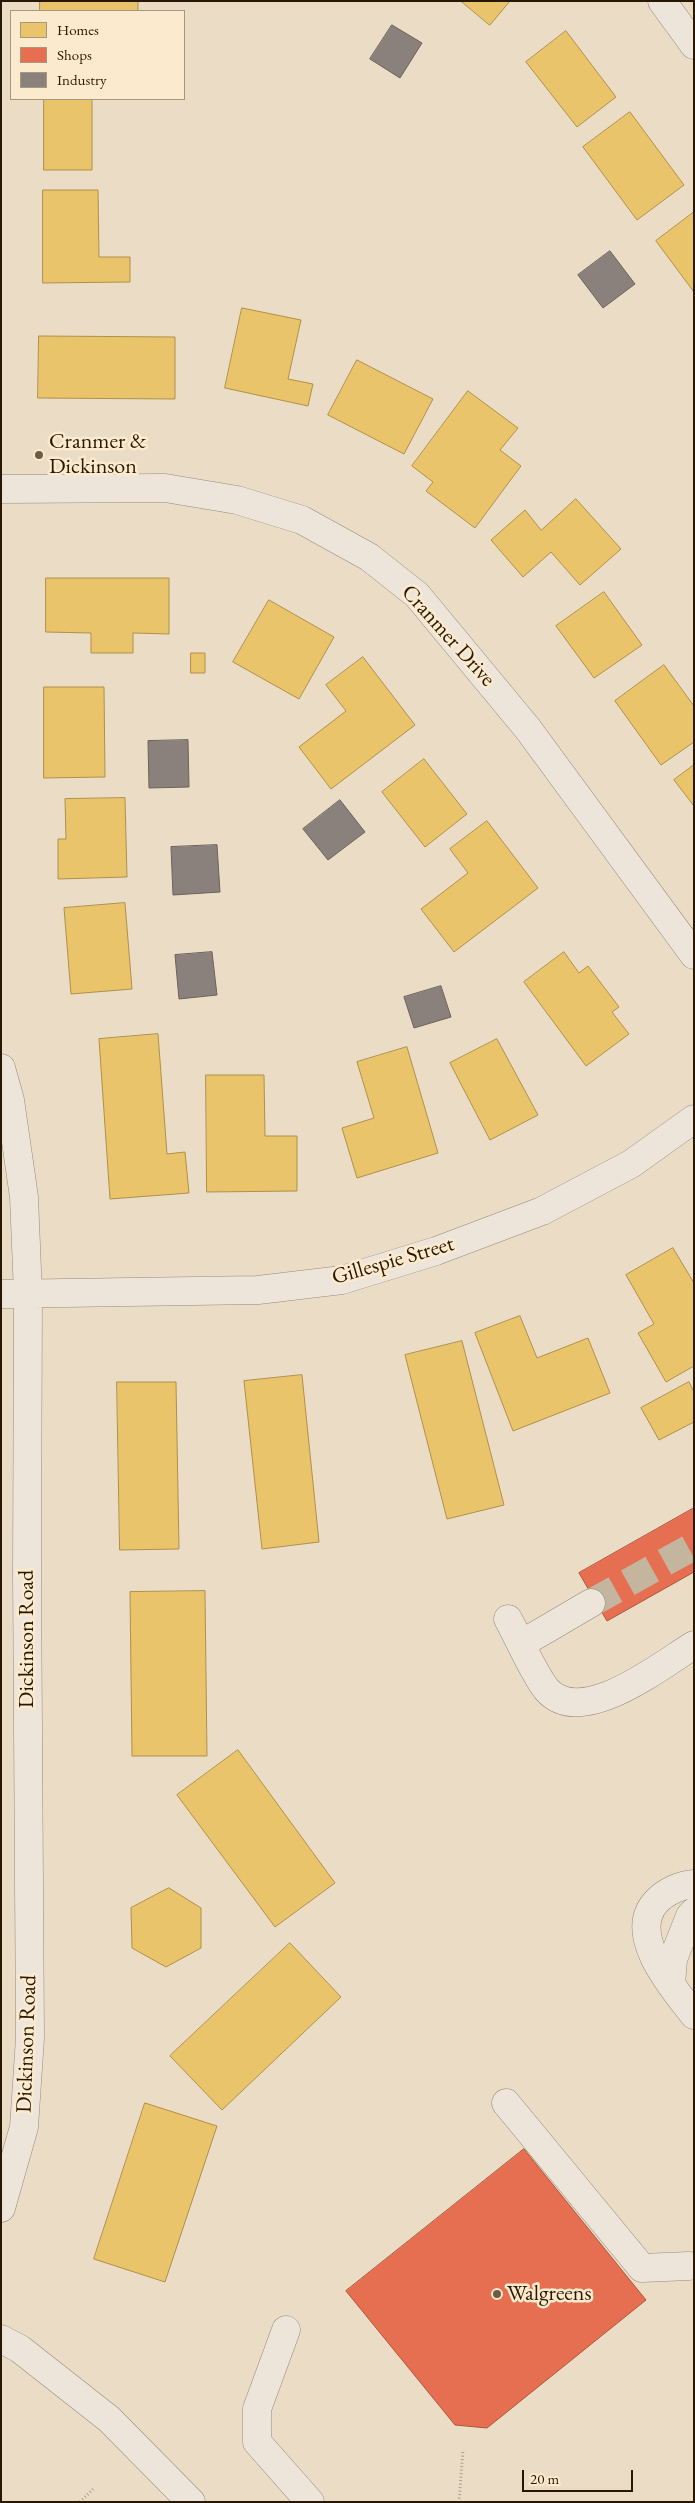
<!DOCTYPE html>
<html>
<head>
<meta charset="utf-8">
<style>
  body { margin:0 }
  #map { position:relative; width:695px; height:2503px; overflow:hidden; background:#ebdcc5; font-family:"EB Garamond",serif }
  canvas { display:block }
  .frame { position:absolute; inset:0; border:2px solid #291801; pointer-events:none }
  .legend { position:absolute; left:10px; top:10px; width:175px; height:90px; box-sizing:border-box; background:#fceacf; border:1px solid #a8967d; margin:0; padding:6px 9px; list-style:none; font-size:15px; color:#291801 }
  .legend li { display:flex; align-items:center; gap:10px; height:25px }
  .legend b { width:25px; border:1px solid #a8967d }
  .scale { position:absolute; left:522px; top:2470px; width:111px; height:22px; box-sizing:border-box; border:2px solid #291801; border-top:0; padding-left:6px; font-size:15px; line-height:18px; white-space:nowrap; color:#291801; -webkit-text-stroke:4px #fceacf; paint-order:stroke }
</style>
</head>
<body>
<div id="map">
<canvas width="695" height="2503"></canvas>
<div class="frame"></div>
<ul class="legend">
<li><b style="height:14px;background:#e9c46a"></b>Homes</li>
<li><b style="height:14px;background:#e76f51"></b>Shops</li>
<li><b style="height:14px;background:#8a817c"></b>Industry</li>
</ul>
<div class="scale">20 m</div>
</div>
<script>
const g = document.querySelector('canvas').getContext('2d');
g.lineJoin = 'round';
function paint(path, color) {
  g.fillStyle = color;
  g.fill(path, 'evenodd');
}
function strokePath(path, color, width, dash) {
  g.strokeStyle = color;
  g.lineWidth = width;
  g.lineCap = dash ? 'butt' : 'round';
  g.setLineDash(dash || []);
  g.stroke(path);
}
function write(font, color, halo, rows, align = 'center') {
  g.font = font + ' "EB Garamond",serif';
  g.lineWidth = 5;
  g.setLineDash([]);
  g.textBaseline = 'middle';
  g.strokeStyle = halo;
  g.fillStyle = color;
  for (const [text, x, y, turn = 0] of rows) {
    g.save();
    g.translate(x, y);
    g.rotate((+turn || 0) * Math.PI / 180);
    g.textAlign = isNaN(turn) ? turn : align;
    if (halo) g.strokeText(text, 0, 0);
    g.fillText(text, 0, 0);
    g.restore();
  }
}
const homes = new Path2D(`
  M40 1H138V11H40Z
  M461 1H510L490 25Z
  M566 31 616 97 577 127 526 62Z
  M44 99H92V170H44Z
  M630 112 684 185 637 220 583 147Z
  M43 190H98L99 257H130V282L43 283Z
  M694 212V292L656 241Z
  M242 308 301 320 288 379 313 384 308 406 225 388Z
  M39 336 175 337V399L38 398Z
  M357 360 433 399 404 454 328 415Z
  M468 391 518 428 500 450 521 466 475 528 426 491 433 482 412 466Z
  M576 499 621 549 580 585 551 552 523 577 491 540 525 510 541 530Z
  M46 578H169V634L133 633V653H91V633L46 632Z
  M604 592 642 645 594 678 556 626Z
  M269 600 334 637 299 699 233 662Z
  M191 653H205V673H191Z
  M363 657 415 725 331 789 299 747 346 711 326 685Z
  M664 665 694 706V742L661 765 615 701Z
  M44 687H104L105 777 44 778Z
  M424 759 467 814 425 847 382 792Z
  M694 765V806L674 780Z
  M125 798 127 877 58 879V839H66L65 799Z
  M487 821 538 888 454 952 421 909 468 873 450 849Z
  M125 903 132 989 71 994 64 908Z
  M564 952 579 973 588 966 619 1007 612 1012 629 1034 586 1066 524 982Z
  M158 1034 167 1154 185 1152 189 1193 110 1199 99 1039Z
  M497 1039 538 1115 490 1140 450 1063Z
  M407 1047 438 1153 357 1178 342 1128 374 1118 357 1062Z
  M206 1075H264L265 1136H297V1191L207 1192Z
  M673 1248 694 1283V1366L666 1382 638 1333 654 1324 626 1275Z
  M520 1316 537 1358 588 1338 610 1393 513 1431 475 1333Z
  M462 1341 504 1505 447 1519 405 1355Z
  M302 1375 319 1542 262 1549 244 1381Z
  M117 1382H176L179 1549 120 1550Z
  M689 1382 694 1392V1422L659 1440 641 1408Z
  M205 1591 207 1756H132L130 1592Z
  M238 1750 335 1883 275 1927 177 1795Z
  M169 1888 201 1908V1948L166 1967 132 1948 131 1908Z
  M290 1943 341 1997 222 2110 170 2056Z
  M145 2103 217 2126 165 2282 94 2259Z`);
paint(homes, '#e9c46a');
strokePath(homes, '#af904a', 1);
const shops = new Path2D(`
  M694 1508V1572L607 1621 579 1573Z
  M524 2149 646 2300 487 2428 455 2425 346 2291Z`);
paint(shops, '#e76f51');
strokePath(shops, '#ae5539', 1);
const industry = new Path2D(`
  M392 25 422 43 400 78 370 59Z
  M610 251 635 284 603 308 578 275Z
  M188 740 189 787 149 788 148 741Z
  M340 800 365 832 328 860 303 829Z
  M217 845 220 892 173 895 171 847Z
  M212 952 217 995 179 999 175 955Z
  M441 986 451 1017 414 1028 404 997Z`);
paint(industry, '#8a817c');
strokePath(industry, '#6d6257', 1);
strokePath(new Path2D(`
  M591 1603 694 1546`), '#c4b59e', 28, [28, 14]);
const minor = new Path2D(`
  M662 1 694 45
  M1 489 165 488 237 500 302 520 369 557 417 595 528 729 694 955
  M1 1068 10 1100 24 1197 28 1294 27 1574 30 2038 24 2127 1 2208
  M1 1294 258 1290 342 1280 436 1251 542 1211 631 1164 694 1119
  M508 1619C518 1637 535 1676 547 1690 582 1729 661 1665 694 1645
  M521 1644 591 1603
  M694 1884C680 1885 665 1892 656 1902 626 1935 674 1989 694 2015
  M671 1985 673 1959 690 1916 694 1912
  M506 2103 642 2268 689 2266
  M286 2330 257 2409V2442L310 2502
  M1 2339 20 2349 109 2419 191 2502`);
strokePath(minor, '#958a7b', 29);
strokePath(new Path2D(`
  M80 2502 93 2489
  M459 2502 463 2450`), '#a69f94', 3, [1, 2.5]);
strokePath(minor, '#ede5da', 28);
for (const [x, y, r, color] of [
  [39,455,5,"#6d5d46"],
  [497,2294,5,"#6d5d46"]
]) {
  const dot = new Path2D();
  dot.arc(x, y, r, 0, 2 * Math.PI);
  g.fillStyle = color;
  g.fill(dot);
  strokePath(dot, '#fceacf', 2);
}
write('22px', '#291801', '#fceacf', [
  ["Cranmer &",49,442],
  ["Dickinson",49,467],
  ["Walgreens",507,2294]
], 'left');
write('22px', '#291801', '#fceacf', [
  ["Cranmer Drive",448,636,48],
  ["Gillespie Street",393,1261,-16],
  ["Dickinson Road",27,1639,-90],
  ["Dickinson Road",27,2044,-88]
]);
</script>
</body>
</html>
